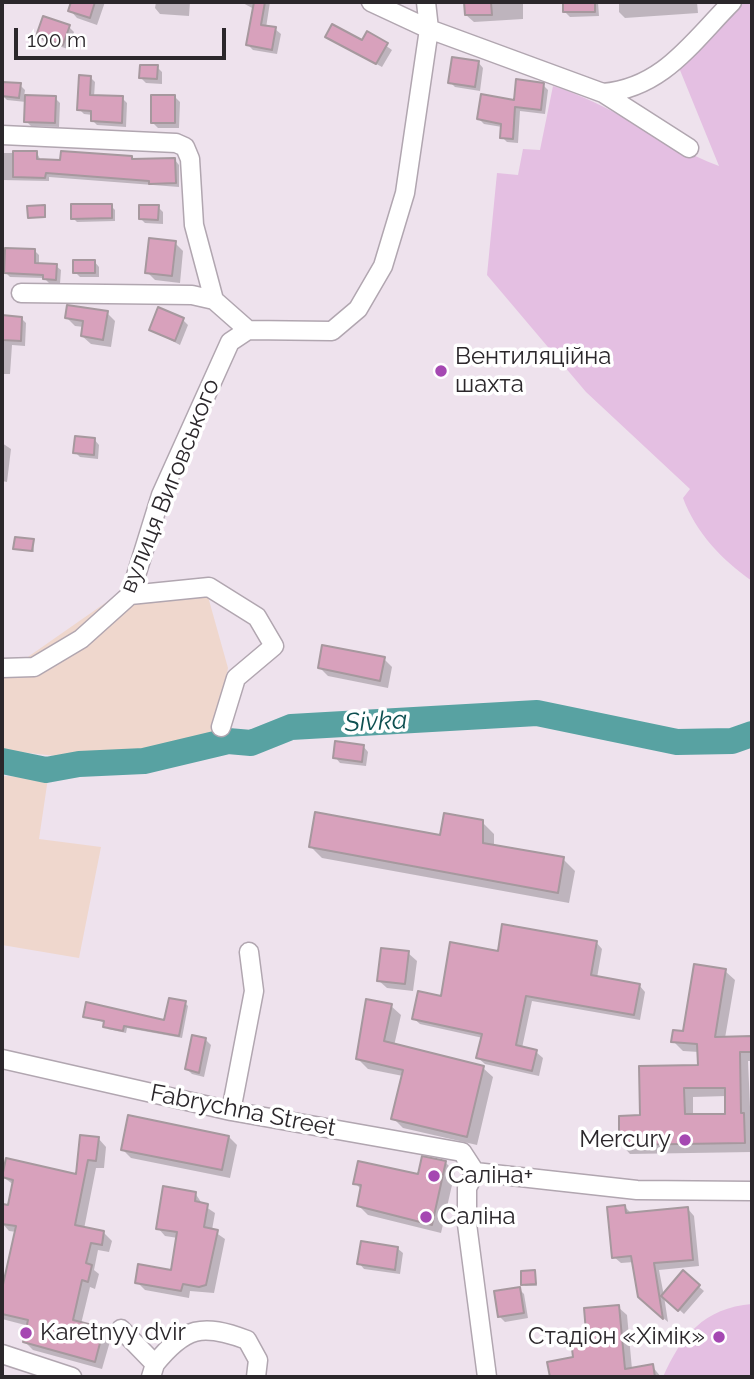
<!DOCTYPE html>
<html>
<head>
<meta charset="utf-8">
<style>
  body { margin:0 }
  #map { position:relative; width:754px; height:1379px; overflow:hidden; background:#eee2ed; font-family:Raleway,sans-serif }
  canvas { display:block }
  .frame { position:absolute; inset:0; border:4px solid #2b272b; pointer-events:none }
  .scale { position:absolute; left:14px; top:28px; width:212px; height:32px; box-sizing:border-box; border:4px solid #2b272b; border-top:0; padding-left:9px; font-size:21px; line-height:24px; white-space:nowrap; color:#2b272b; -webkit-text-stroke:5px #fff; paint-order:stroke }
</style>
</head>
<body>
<div id="map">
<canvas width="754" height="1379"></canvas>
<div class="frame"></div>
<div class="scale">100 m</div>
</div>
<script>
const g = document.querySelector('canvas').getContext('2d');
g.lineJoin = 'round';
function paint(path, color) {
  g.fillStyle = color;
  g.fill(path, 'evenodd');
}
function strokePath(path, color, width, dash) {
  g.strokeStyle = color;
  g.lineWidth = width;
  g.lineCap = dash ? 'butt' : 'round';
  g.setLineDash(dash || []);
  g.stroke(path);
}
function write(font, color, halo, rows, align = 'center') {
  g.font = font + ' Raleway,sans-serif';
  g.lineWidth = 7;
  g.setLineDash([]);
  g.textBaseline = 'middle';
  g.strokeStyle = halo;
  g.fillStyle = color;
  for (const [text, x, y, turn = 0] of rows) {
    g.save();
    g.translate(x, y);
    g.rotate((+turn || 0) * Math.PI / 180);
    g.textAlign = isNaN(turn) ? turn : align;
    if (halo) g.strokeText(text, 0, 0);
    g.fillText(text, 0, 0);
    g.restore();
  }
}
paint(new Path2D(`
  M121 592 207 593 228 668 215 731 143 751 74 758 2 750V675Z
  M2 776 48 778 39 839 101 847 79 958 2 945Z`), '#efd7cd');
paint(new Path2D(`
  M725 2H752V581C722 560 696 533 683 498L690 489 586 392 487 275 497 173 518 175 523 149 540 150 553 86C612 104 661 144 719 166L673 53Z
  M752 1304V1377H663C681 1336 704 1308 752 1304Z`), '#e4bfe2');
paint(new Path2D(`
  M73 2H105L97 25 77 18 70 10Z
  M156 2H190L189 16 160 14 155 8Z
  M241 2H270L266 28 275 29 281 34 277 54 253 50 248 45 254 9Z
  M466 2H523V19L474 22 466 15Z
  M564 2H598L599 16 570 17 565 12Z
  M619 2H697L698 13 625 18 619 12Z
  M69 27 74 32 68 49 43 41 38 35Z
  M368 33 392 50 382 67 327 37 362 42Z
  M478 62 483 68 480 91 455 87 450 82Z
  M157 67 162 72V84L146 83 141 78Z
  M90 77 95 82 94 97 122 98 127 103 126 127 97 125 93 121V115L84 114 79 109Z
  M3 84 20 85 25 90 24 97 55 98 60 103 59 127 31 126 26 121V102L7 100 2 95Z
  M543 85 548 90 545 114 520 111 518 143 507 142 502 137V127L484 124 479 119Z
  M175 97 180 102 179 128H158L152 122Z
  M2 153H37L41 161 132 157 135 161 175 160 179 165V187L49 177V181L2 180Z
  M111 206 115 210V221L77 222 73 218Z
  M44 207 46 218 30 217Z
  M158 207 163 212V224L145 223 140 218Z
  M175 243 183 251 180 283 155 280 147 272Z
  M2 245 3 249 34 250 39 255V265L56 266 61 270 60 284 49 283 44 278 10 277 6 273V257H2Z
  M94 261 99 267V277H80L75 272Z
  M107 313 115 321 111 347 91 344 82 336 84 327 75 326 67 318Z
  M2 317 21 318 26 323 25 346 12 345 10 374H2Z
  M183 320 188 325 180 345 151 330Z
  M94 439 99 445 98 459 80 457 75 452Z
  M2 443 11 449 7 482 2 481Z
  M33 541 34 552 15 548Z
  M384 659 392 667 388 688 328 676 320 668Z
  M363 746 368 752 366 766 340 763 335 757Z
  M482 822 494 834V846L563 859 575 871 569 903 322 858 310 846 441 837Z
  M596 942 602 949 597 978 639 985 645 992 640 1020 532 1001 522 1048 536 1052 543 1058 539 1076 485 1064 478 1058 483 1038 420 1024 413 1018 499 953Z
  M408 953 417 961 413 991 387 988 378 980Z
  M725 971 735 980 725 1038H752V1061H748L752 1152 630 1154 621 1144 642 1117 700 1067 699 1052 683 1051 673 1041 684 1033ZM727 1096V1115L693 1116V1097Z
  M185 1003 188 1006 182 1038 127 1028 126 1033 108 1029 106 1023 85 1016 165 1022Z
  M391 1006 401 1015 394 1046 483 1068 493 1077 477 1145 403 1128 393 1118 403 1076 368 1069 358 1059Z
  M206 1040 211 1045 204 1077 192 1074 187 1069Z
  M229 1137 237 1145 230 1178 131 1158 123 1150Z
  M98 1138 106 1147 104 1168H96L84 1229 104 1233 112 1241 109 1252 98 1250 94 1270 99 1274 95 1289 90 1287 81 1324 103 1330 111 1338 102 1369 33 1350 25 1342 29 1326 2 1319V1287L17 1232 9 1231 2 1223 4 1206 9 1207 14 1185 3 1177 77 1176Z
  M446 1163 455 1172 441 1233 368 1215 359 1206 362 1190 355 1183 419 1176Z
  M195 1193 203 1205 215 1213 212 1230 225 1239 214 1293 190 1291 189 1298 145 1290 137 1282 172 1272 178 1238 165 1236 158 1228Z
  M625 1207 632 1214 688 1209 694 1216 699 1266 659 1270 664 1296 683 1273 704 1291 684 1314 664 1296 668 1322 647 1304 634 1262 621 1263 614 1257Z
  M397 1248 403 1253 400 1274 364 1269 359 1263Z
  M534 1272 537 1286H525L523 1284Z
  M519 1289 524 1294 528 1318 505 1322 500 1317Z
  M618 1307 627 1315 632 1369 652 1366 661 1377H552L549 1363 574 1359 588 1333Z`), '#0003');
strokePath(new Path2D(`
  M2 761 46 770 79 764 144 761 228 741 251 743 291 727 537 713 677 742 732 741 752 734`), '#58a2a2', 26);
const building = new Path2D(`
  M71 2H95L90 18 68 11Z
  M254 2H265L261 25 276 27 272 50 246 45Z
  M464 2H491L492 15H465Z
  M563 2H595V12H563Z
  M43 16 70 25 63 45 36 36Z
  M332 24 362 40 367 31 388 43 376 64 325 37Z
  M452 57 479 61 475 87 448 83Z
  M140 65H158L157 79 139 78Z
  M79 75 91 76 90 95 123 96 122 123 91 121V111L77 110Z
  M516 79 544 83 541 110 515 107 513 139 500 138 501 124 477 119 481 94 514 100Z
  M2 82 21 83 19 98 2 96Z
  M25 95 56 96 55 123 24 122Z
  M151 95H175V123H151Z
  M13 151H37V159L60 160 61 151 132 156V159L175 158 176 183 149 184V181L46 173 45 178 13 177Z
  M71 204H112V218L71 219Z
  M45 205V217L28 218 27 206Z
  M139 205H159L158 220 139 219Z
  M149 238 176 241 172 276 145 273Z
  M5 248 35 249V263L57 264 56 280 43 279V275L4 273Z
  M73 260H95V273H73Z
  M67 305 108 311 103 340 81 336 83 321 65 318Z
  M158 307 184 318 175 341 149 330Z
  M2 315 22 317 21 341 2 340Z
  M75 436 95 438 94 455 73 453Z
  M15 537 34 539 32 551 13 549Z
  M322 645 385 657 380 681 318 668Z
  M335 741 364 745 362 762 333 758Z
  M315 812 440 835 444 813 483 820V843L564 857 558 893 309 847Z
  M502 924 597 941 591 975 640 984 634 1015 526 996 516 1045 537 1050 532 1071 476 1058 482 1034 412 1019 418 991 441 996 450 942 498 951Z
  M381 948 409 951 405 984 377 981Z
  M694 964 726 969 715 1037 752 1036V1052H740L741 1113H744L745 1143 619 1145V1116L640 1115 639 1066 698 1065 697 1044 671 1042 673 1030 683 1031ZM684 1088H725V1114H685Z
  M169 998 186 1001 179 1036 124 1026 123 1031 103 1027 104 1021 83 1017 86 1002 164 1020Z
  M366 999 392 1004 384 1041 484 1066 467 1137 391 1119 403 1070 356 1059Z
  M192 1035 206 1038 199 1073 185 1069Z
  M128 1115 229 1136 222 1170 121 1150Z
  M80 1135 99 1137 96 1161 88 1160 75 1225 104 1231 102 1245 91 1243 86 1263 92 1265 88 1282 82 1280 73 1320 104 1328 95 1362 23 1342 28 1320 2 1314V1289L16 1226 2 1224 3 1204 8 1205 13 1180 2 1177 6 1158 76 1174Z
  M422 1156 446 1161 432 1225 357 1206 361 1185 353 1184 358 1161 418 1174Z
  M163 1186 196 1192 195 1201 208 1204 204 1227 218 1230 206 1285 199 1287 183 1284 181 1291 135 1283 138 1264 171 1270 177 1232 156 1229Z
  M625 1205 626 1213 688 1207 693 1260 654 1263 663 1319 638 1297 631 1256 612 1258 607 1207Z
  M361 1241 398 1247 395 1270 357 1264Z
  M535 1270 536 1284 521 1285V1271Z
  M683 1270 700 1285 678 1311 661 1296Z
  M520 1287 524 1313 498 1317 494 1291Z
  M619 1305 625 1369 653 1364 655 1377H550L547 1362 573 1357 570 1333 586 1332 584 1308Z`);
paint(building, '#d8a1bc');
strokePath(building, '#a6989e', 2);
const minor = new Path2D(`
  M371 2 429 29 603 93 689 148
  M603 93C663 88 692 42 732 2
  M2 135 176 143 185 147 190 159 194 225 214 300
  M21 293 192 295 214 300 248 330
  M130 595 209 587 257 617 274 646 236 678 221 727
  M2 668 34 667 81 639 130 595 161 495 230 342 248 330 332 331 358 309 383 266 405 193 429 29 426 2
  M2 1059 231 1111 462 1152 475 1172
  M231 1111 254 991 249 952
  M475 1172 637 1190 752 1191
  M475 1172 467 1188V1224L487 1377
  M121 1329 155 1364 151 1377
  M2 1354 72 1377
  M155 1364C185 1327 202 1323 247 1340L258 1360 256 1377`);
strokePath(minor, '#b1a6b0', 21);
strokePath(minor, '#fff', 18);
for (const [x, y, r, color] of [
  [441,371,7,"#a548b2"],
  [685,1140,7,"#a548b2"],
  [434,1176,7,"#a548b2"],
  [426,1217,7,"#a548b2"],
  [26,1333,7,"#a548b2"],
  [719,1337,7,"#a548b2"]
]) {
  const dot = new Path2D();
  dot.arc(x, y, r, 0, 2 * Math.PI);
  g.fillStyle = color;
  g.fill(dot);
  strokePath(dot, '#fff', 2.5);
}
write('24px', '#2b272b', '#fff', [
  ["Вентиляційна",455,357],
  ["шахта",455,385],
  ["Mercury",671,1140,"right"],
  ["Саліна+",448,1176],
  ["Саліна",440,1217],
  ["Karetnyy dvir",40,1333],
  ["Стадіон «Хімік»",705,1337,"right"]
], 'left');
write('24px', '#2b272b', '#fff', [
  ["вулиця Виговського",170,486,-68],
  ["Fabrychna Street",243,1111,11]
]);
write('italic 26px', '#0e5051', '#fff', [
  ["Sivka",376,722,-3]
]);
</script>
</body>
</html>
